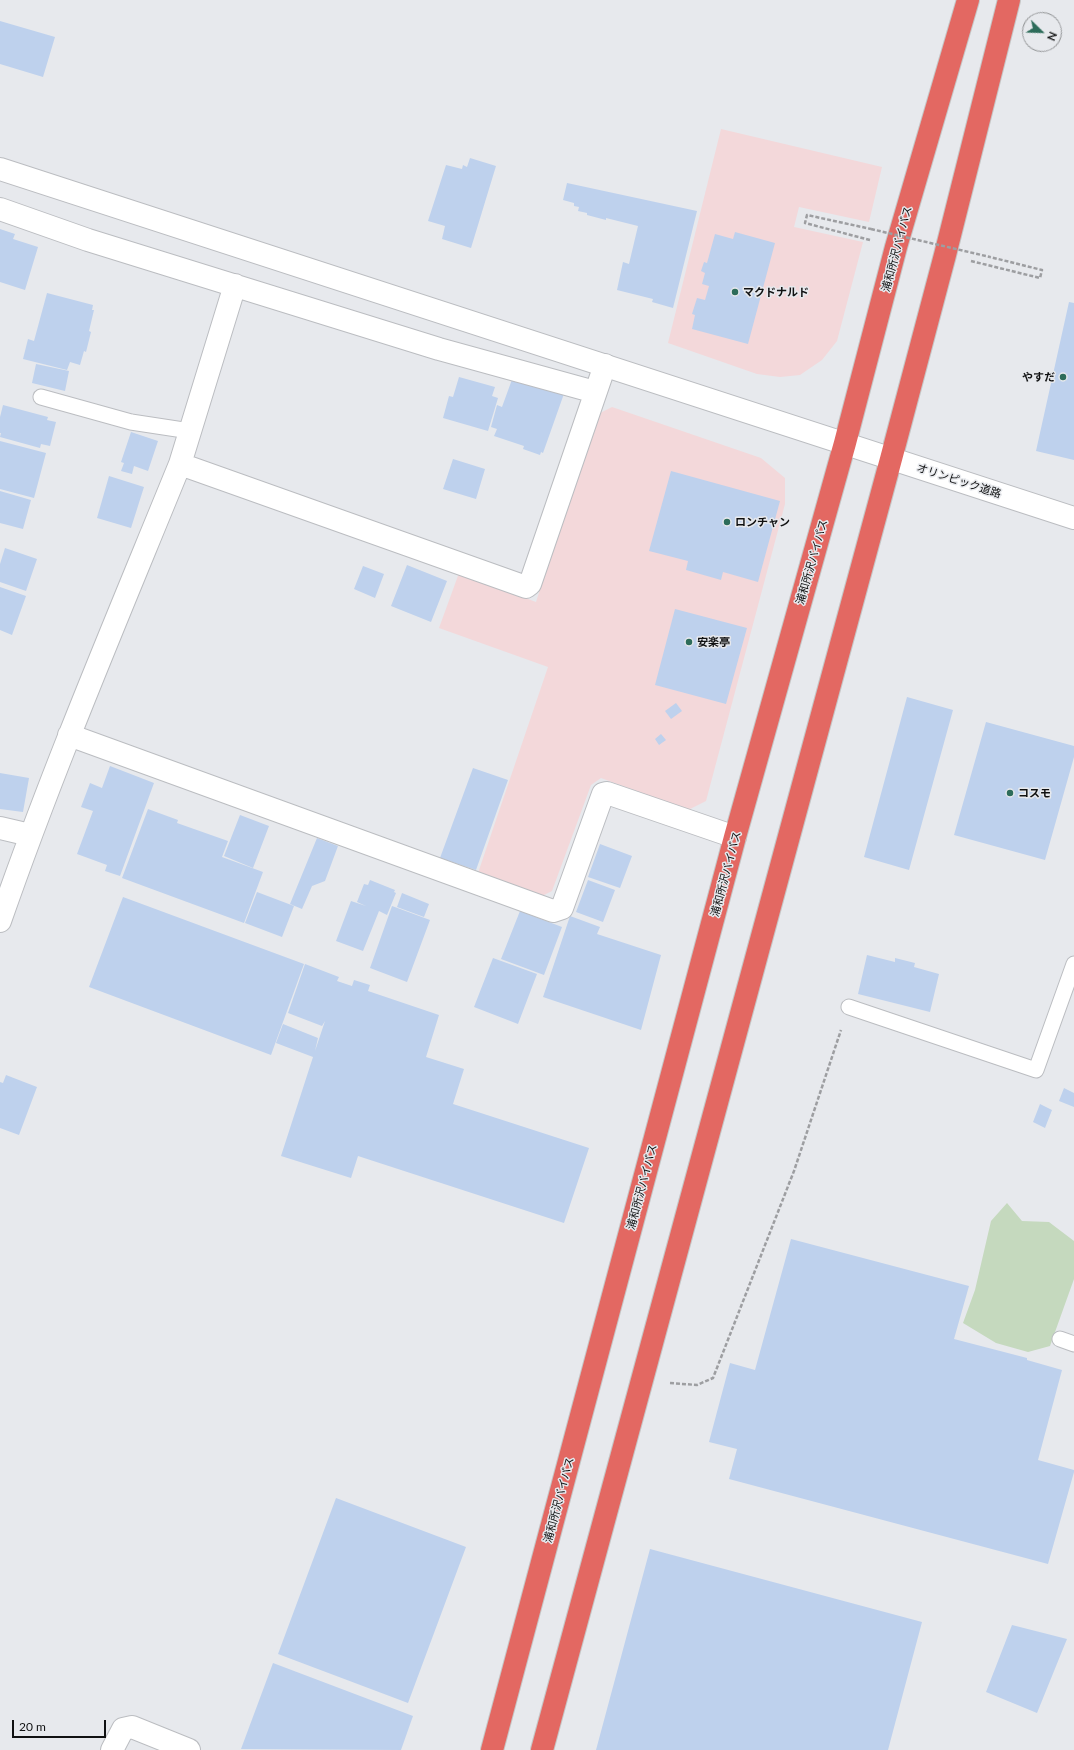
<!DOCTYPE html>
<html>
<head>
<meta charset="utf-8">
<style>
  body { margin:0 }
  #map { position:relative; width:1074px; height:1750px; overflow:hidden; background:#e7e9ed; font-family:Lato,sans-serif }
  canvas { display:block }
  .north { position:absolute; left:1022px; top:12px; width:40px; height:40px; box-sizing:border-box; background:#e7e9ed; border:1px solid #919395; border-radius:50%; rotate:113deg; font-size:11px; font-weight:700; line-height:16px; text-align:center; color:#101112 }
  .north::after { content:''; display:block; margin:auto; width:14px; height:18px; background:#2d6c5a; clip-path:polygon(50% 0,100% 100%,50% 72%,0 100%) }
  .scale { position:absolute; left:12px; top:1720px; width:94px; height:18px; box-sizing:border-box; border:2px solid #101112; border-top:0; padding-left:5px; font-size:12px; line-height:14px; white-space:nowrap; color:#101112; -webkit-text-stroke:3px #e7e9ed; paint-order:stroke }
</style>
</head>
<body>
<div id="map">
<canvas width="1074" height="1750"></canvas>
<div class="north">N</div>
<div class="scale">20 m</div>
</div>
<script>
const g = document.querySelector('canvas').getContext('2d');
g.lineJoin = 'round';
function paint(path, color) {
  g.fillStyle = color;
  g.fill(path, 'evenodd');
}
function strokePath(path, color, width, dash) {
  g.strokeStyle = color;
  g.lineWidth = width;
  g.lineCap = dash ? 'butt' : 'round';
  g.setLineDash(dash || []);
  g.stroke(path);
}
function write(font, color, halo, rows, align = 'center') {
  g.font = font + ' Lato,"Noto Sans JP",sans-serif';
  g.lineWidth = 3;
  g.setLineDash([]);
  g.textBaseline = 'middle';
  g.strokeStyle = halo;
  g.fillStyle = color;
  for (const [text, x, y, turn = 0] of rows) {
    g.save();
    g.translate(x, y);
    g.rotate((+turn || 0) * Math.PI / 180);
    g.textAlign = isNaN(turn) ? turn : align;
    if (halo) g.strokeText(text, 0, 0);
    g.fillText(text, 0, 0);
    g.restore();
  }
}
paint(new Path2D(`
  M721 129 882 167 869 222 799 207 794 227 863 242 837 341 822 360 800 375 780 377 757 374 668 343Z
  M612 407 761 458 785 478V504L706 801 688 810 601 778 591 785 552 891 540 897 478 873 548 667 439 628 459 573 536 602 596 415Z`), '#f3d8da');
paint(new Path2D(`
  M1007 1203 1022 1221 1049 1222 1074 1241V1279L1050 1346 1028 1352 996 1343 963 1323 975 1290 991 1221Z`), '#c5d9be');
paint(new Path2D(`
  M0 21 55 37 43 77 0 64Z
  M470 158 496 166 471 248 442 239 445 226 428 221 446 165 462 169 463 165 467 167Z
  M567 183 697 211 673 308 652 302 653 299 617 290 623 262 629 264 638 226 606 218V220L587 215V213L578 211 579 207 574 206V203L563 200Z
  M0 229 15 234 13 239 38 247 25 290 0 282Z
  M735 232 775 243 748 344 692 329 695 315 692 314 697 298 705 300 709 286 702 284 705 273 701 271 704 262 707 263 715 234 733 239Z
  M47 293 93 305 92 310H94L89 331 91 332 86 352 84 351 80 365 70 362 67 370 23 359 28 339 34 341Z
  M1069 302 1074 303V460L1036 451Z
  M36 364 69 371 65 391 32 383Z
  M514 374 566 388 543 453 541 452 540 455 523 449 524 446 494 436 497 429 491 427 497 405 502 407Z
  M459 377 495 387 492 396 498 398 488 431 443 418 449 396 453 397Z
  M3 405 48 417 47 420 56 422 50 446 41 444 40 448 0 437 1 433H0V417Z
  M131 432 158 441 148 471 134 466 132 474 121 471 124 463 121 462Z
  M0 441 46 453 34 498 0 489Z
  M453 459 485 469 476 499 443 489Z
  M671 471 780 501 758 582 723 572 721 580 686 570 688 561 649 551Z
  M109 476 144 487 131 528 97 518Z
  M0 491 31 500 23 529 0 523Z
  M5 548 37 559 26 591 0 582V564Z
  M407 565 447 581 431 622 391 606Z
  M363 566 384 574 375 598 354 589Z
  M0 587 26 596 12 635 0 630Z
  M675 609 747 628 726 704 655 685Z
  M907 697 953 710 909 870 864 857Z
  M676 703 682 711 671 719 665 711Z
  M986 722 1074 746V757L1045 860 954 835Z
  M661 734 666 740 659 745 655 739Z
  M110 766 154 783 120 876 105 871 107 865 77 854 93 811 81 807 90 783 102 788Z
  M473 768 508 780 476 870 440 858Z
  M0 773 29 778 23 812 0 809Z
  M148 809 178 820 177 823 228 841 222 857 263 872 244 923 122 878Z
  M240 815 269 826 253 868 224 856Z
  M317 838 338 846 325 881 312 886 302 909 290 904Z
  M600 844 632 856 620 888 588 877Z
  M370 880 395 890 394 892 396 893 387 915 379 911 363 951 336 941 351 901 366 906 357 902 364 884 368 885Z
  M588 880 615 890 603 922 576 912Z
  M257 892 294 906 282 937 245 923Z
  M402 893 429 904 424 917 397 907Z
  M123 897 304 964 271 1055 89 987Z
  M392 906 430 920 407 982 370 968Z
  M520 911 562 927 544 975 501 959Z
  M570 916 600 927 597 934 661 955 641 1030 543 997Z
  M867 955 895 962V958L915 963 914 967 939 974 930 1012 858 994Z
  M493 958 537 974 518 1024 474 1007Z
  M305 964 339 977 337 981 352 986 354 980 370 985 368 991 439 1015 426 1057 464 1069 453 1104 589 1148 564 1223 358 1156 351 1178 281 1156 313 1057 276 1043 283 1024 318 1038 315 1051 325 1021 322 1026 288 1013Z
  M6 1075 37 1087 19 1135 0 1128V1082L3 1083Z
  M1064 1088 1074 1093V1107L1059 1101Z
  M1040 1104 1052 1110 1045 1128 1033 1122Z
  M791 1239 969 1286 954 1339 1027 1358V1360L1062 1370 1038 1460 1074 1470V1472L1048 1564 729 1479 737 1449 709 1442 730 1363 755 1370Z
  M336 1498 466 1547 408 1703 278 1654Z
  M650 1549 922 1622 888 1750H596Z
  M1012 1625 1067 1639 1037 1713 986 1692Z
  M273 1663 413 1716 401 1750 241 1749Z`), '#bed1ed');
const lane = new Path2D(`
  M41 397 131 422 190 431
  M849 1007 1036 1070 1074 964
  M1060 1339 1074 1344`);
const street = new Path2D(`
  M0 209 88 240 439 349 595 392
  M180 464 235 285
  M69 735 553 911 562 908 603 794 607 793 735 837
  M0 828 30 835
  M0 921C54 766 118 616 180 464L526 587 530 584 605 365
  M112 1750 123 1729 132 1727 189 1750`);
const secondary = new Path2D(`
  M0 169 1074 518`);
const highway = new Path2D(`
  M492 1750 735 837 845 443 896 247 968 0
  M542 1750 891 459 945 255 1009 0`);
strokePath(lane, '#bbbdc1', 17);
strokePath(street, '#bbbdc1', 24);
strokePath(secondary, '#bbbdc1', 24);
strokePath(highway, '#c6c6c6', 24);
strokePath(new Path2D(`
  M870 240 805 223 807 215 871 229
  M971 261 1040 278 1042 270 990 257
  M670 1383 697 1385 713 1378 794 1171 841 1030`), '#9d9ea1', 2.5, [4, 2]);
strokePath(lane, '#fff', 15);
strokePath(street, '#fff', 22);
strokePath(secondary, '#fff', 22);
strokePath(highway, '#e36862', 22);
strokePath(new Path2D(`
  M871 229 990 257`), '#9d9ea1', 2.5, [4, 2]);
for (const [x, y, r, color] of [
  [735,292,4,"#2d6c5a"],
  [1063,377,4,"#2d6c5a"],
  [727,522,4,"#2d6c5a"],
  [689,642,4,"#2d6c5a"],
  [1010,793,4,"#2d6c5a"]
]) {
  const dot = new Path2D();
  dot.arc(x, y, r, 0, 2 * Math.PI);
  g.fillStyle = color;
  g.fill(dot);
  strokePath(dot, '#e7e9ed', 1.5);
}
write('11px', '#101112', '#e7e9ed', [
  ["浦和所沢バイパス",897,249,-75],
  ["オリンピック道路",959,481,18],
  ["浦和所沢バイパス",812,562,-74],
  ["浦和所沢バイパス",726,874,-75],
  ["浦和所沢バイパス",642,1187,-75],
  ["浦和所沢バイパス",559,1500,-75]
]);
write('bold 11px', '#101112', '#e7e9ed', [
  ["マクドナルド",743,292],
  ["やすだ",1055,377,"right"],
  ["ロンチャン",735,522],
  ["安楽亭",697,642],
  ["コスモ",1018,793]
], 'left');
</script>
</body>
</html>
